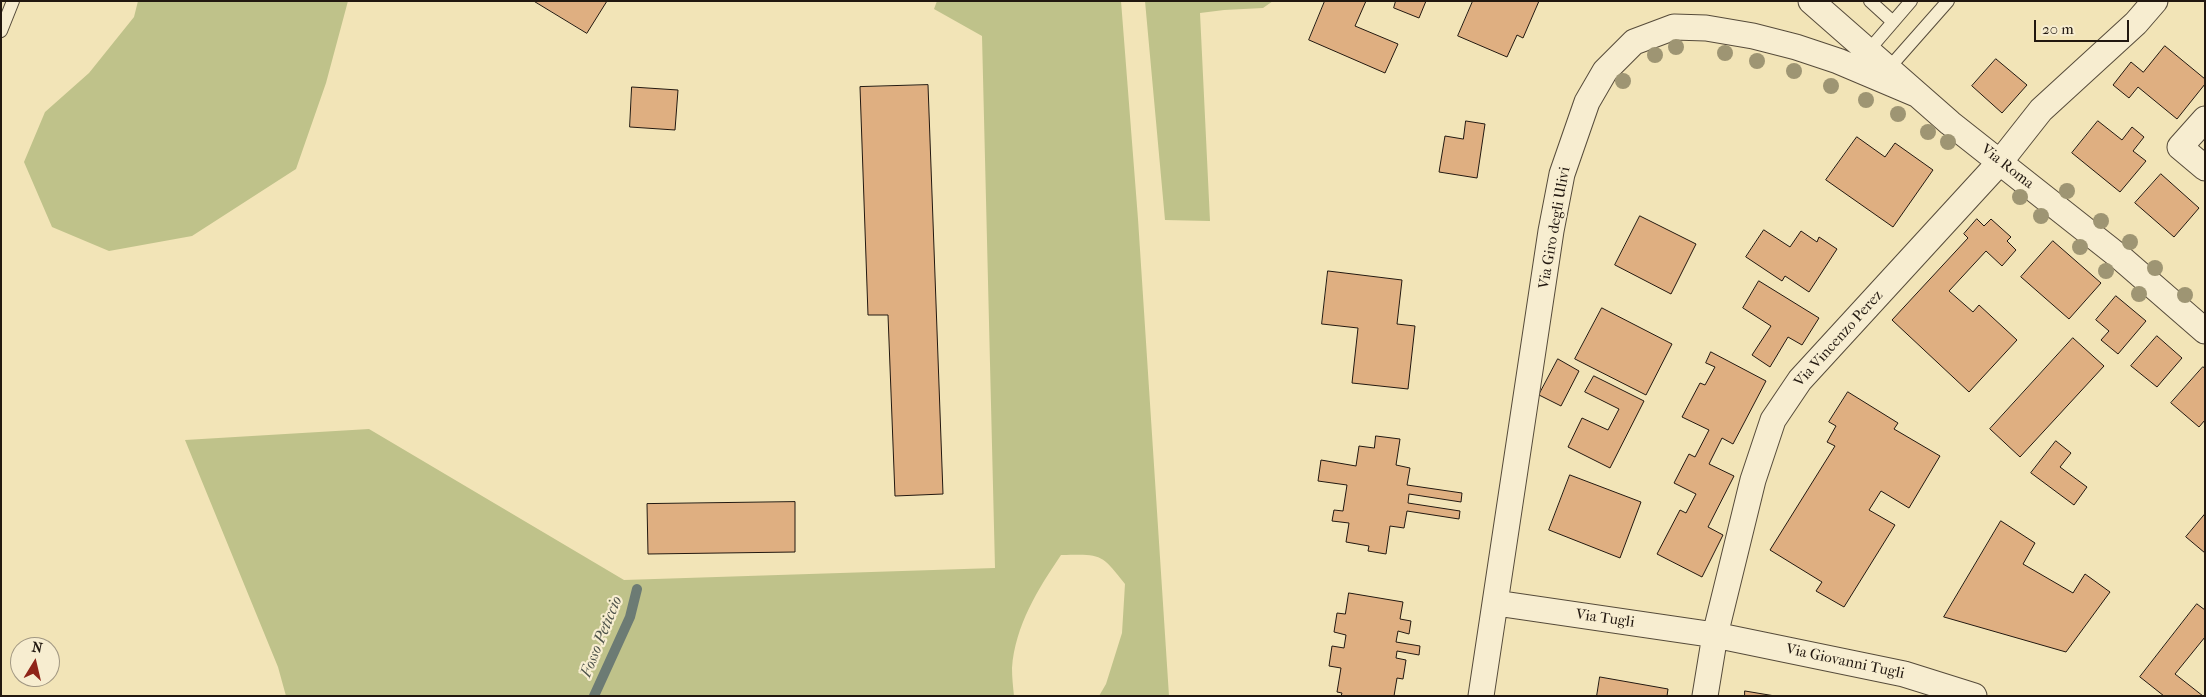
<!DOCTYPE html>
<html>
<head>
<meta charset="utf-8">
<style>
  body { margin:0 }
  #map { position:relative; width:2206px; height:697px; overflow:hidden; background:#f2e4b7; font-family:"IM FELL French Canon",serif }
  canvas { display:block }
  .frame { position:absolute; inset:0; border:2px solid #221810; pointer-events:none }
  .north { position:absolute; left:10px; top:637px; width:50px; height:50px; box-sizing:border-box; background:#f7edd0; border:1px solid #a29883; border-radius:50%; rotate:9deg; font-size:14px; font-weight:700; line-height:20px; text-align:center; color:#221810 }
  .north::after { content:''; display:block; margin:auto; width:18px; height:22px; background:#8f2418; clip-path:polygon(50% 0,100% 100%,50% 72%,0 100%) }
  .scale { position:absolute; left:2034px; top:20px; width:95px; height:22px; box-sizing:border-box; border:2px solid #221810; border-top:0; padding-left:6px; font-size:15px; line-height:18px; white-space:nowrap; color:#221810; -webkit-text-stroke:4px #f7edd0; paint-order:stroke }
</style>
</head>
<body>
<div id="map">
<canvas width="2206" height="697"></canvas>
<div class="frame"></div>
<div class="north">N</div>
<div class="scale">20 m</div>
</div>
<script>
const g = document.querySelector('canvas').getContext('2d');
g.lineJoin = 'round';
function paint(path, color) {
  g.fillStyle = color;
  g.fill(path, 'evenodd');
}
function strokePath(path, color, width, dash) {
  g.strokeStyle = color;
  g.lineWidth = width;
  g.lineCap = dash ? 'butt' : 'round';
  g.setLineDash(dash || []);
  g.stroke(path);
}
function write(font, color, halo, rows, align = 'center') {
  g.font = font + ' "IM FELL French Canon",serif';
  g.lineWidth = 4.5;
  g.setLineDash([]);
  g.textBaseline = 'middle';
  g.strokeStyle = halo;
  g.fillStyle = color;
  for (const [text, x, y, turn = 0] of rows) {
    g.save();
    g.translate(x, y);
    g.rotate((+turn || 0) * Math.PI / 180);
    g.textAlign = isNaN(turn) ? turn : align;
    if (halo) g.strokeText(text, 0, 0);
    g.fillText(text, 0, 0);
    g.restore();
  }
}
paint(new Path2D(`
  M138 1H348L326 83 296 169 192 236 109 251 52 227 24 162 45 112 89 73 134 17Z
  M937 1H1121L1138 219 1169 696H1099L1106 684 1122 633 1125 584C1101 553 1101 554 1061 555 1038 589 1015 626 1012 668 1012 677 1013 687 1014 696H286L278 667 185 440 369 429 624 580 995 568 982 36 934 9Z
  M1145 1H1273L1263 8 1224 10 1200 13 1210 221 1165 220Z`), '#bfc28a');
strokePath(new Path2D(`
  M594 696 630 617 637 589`), '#6c7b74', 10);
const building = new Path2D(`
  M534 1H607L587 33Z
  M1325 1H1366L1355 26 1398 44 1385 73 1309 40Z
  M1396 1H1426L1419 18 1394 8Z
  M1473 1H1539L1523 38 1517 35 1507 57 1458 36Z
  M2165 46 2205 79V84L2177 119 2138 87 2129 98 2113 85 2131 62 2143 72Z
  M1996 59 2027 85 2002 113 1972 86Z
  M928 85 943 494 895 496 888 315H868L860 87Z
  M632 87 678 90 675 130 630 127Z
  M1466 121 1485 124 1477 178 1439 172 1445 136 1463 139Z
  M2098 121 2122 140 2132 127 2144 137 2133 151 2146 161 2120 192 2072 153Z
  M1857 137 1885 157 1895 143 1933 170 1893 227 1826 180Z
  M2161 174 2199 208 2174 237 2135 203Z
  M1640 216 1696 244 1671 294 1615 265Z
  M1977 219 1984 226 1991 219 2011 237 2007 241 2016 250 2002 266 1986 251 1949 291 1973 312 1979 305 2017 340 1969 392 1892 320 1968 238 1964 234Z
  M1764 230 1790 247 1801 231 1817 242 1819 237 1837 249 1809 292 1785 276 1782 281 1746 257Z
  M2053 241 2101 283 2069 319 2021 277Z
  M1328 271 1402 280 1397 324 1415 326 1408 389 1352 383 1358 328 1322 324Z
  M1759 281 1819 318 1802 345 1788 337 1770 367 1752 355 1771 326 1743 308Z
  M2116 296 2146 321 2118 354 2101 340 2109 331 2096 320Z
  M1602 308 1672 344 1646 395 1575 359Z
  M2157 336 2182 358 2157 387 2131 366Z
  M2073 338 2104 366 2020 457 1990 429Z
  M1711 352 1766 381 1733 444 1722 438 1709 464 1734 476 1708 527 1723 535 1702 577 1657 554 1680 510 1686 513 1696 494 1674 483 1689 454 1695 457 1709 430 1682 417 1700 383 1705 385 1715 367 1706 363Z
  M1558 359 1579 371 1561 406 1539 395Z
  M2203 367 2205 368V420L2199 427 2171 403Z
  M1594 376 1644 401 1610 468 1568 447 1582 418 1608 430 1619 409 1585 392Z
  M1848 392 1898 423 1894 429 1940 456 1909 508 1881 491 1869 510 1895 525 1844 607 1816 591 1822 582 1770 550 1835 446 1827 442 1836 426 1829 422Z
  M1376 436 1400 439 1396 465 1410 468 1407 485 1462 493 1461 502 1409 494 1408 503 1460 511 1459 519 1407 511 1404 528 1390 526 1386 554 1368 551 1369 546 1346 542 1349 523 1332 521 1334 510 1343 511 1347 485 1318 481 1321 460 1356 466 1359 446 1374 448Z
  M2056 441 2071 453 2060 467 2087 487 2074 505 2031 473Z
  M1570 475 1641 502 1620 558 1549 530Z
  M795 502V552L648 554 647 504Z
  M2205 514V553L2186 537Z
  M2001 521 2035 543 2023 564 2073 593 2085 574 2110 592 2066 652 1944 617Z
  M1349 593 1403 602 1400 619 1411 621 1409 634 1398 631 1396 642 1420 646 1419 655 1397 651 1396 658 1406 660 1403 679 1397 678 1394 696H1341L1342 693 1337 692 1341 668 1329 666 1332 646 1344 648 1346 635 1334 632 1337 613 1345 614Z
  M2197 604 2205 610V637L2175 674 2203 696H2164L2140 677Z
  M1600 677 1668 689 1667 696H1597Z
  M1745 691 1775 696H1745Z`);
paint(building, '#dfaf81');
strokePath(building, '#221810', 1);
const lane = new Path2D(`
  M1870 1 1893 22
  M1 31 13 1
  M1868 51 1911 1
  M1888 69 1948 1`);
const street = new Path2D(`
  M1811 1 1950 123 2121 258 2205 331
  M2205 119 2180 147 2205 168
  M1496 603 1715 635 1904 674 1974 696
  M1481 696 1551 231 1562 174 1587 102 1605 71 1634 42 1674 27 1706 28 1753 36 1796 47 1838 61 1916 94
  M1705 696 1715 635 1753 480 1773 420 1800 380 2000 162 2041 110 2136 23 2155 1`);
strokePath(lane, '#564b3a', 14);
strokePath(street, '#564b3a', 27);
strokePath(lane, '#f7edd0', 12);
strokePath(street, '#f7edd0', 25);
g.fillStyle = '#9e9573';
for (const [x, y] of [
  [1676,47],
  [1725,53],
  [1655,55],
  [1757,61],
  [1794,71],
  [1623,81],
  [1831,86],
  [1866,100],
  [1898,114],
  [1928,132],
  [1948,142],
  [2067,191],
  [2020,197],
  [2041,216],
  [2101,221],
  [2130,242],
  [2080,247],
  [2155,268],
  [2106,271],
  [2139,294],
  [2185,295]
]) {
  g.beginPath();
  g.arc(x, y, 8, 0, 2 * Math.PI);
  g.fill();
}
write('15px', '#221810', '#f7edd0', [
  ["Via Roma",2007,167,38],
  ["Via Giro degli Ulivi",1555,228,-80],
  ["Via Vincenzo Perez",1839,339,-48],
  ["Via Tugli",1605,619,8],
  ["Via Giovanni Tugli",1845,662,12]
]);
write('italic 16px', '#4d524a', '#f7edd0', [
  ["Fosso Peticcio",602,637,-68]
]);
</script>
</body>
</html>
